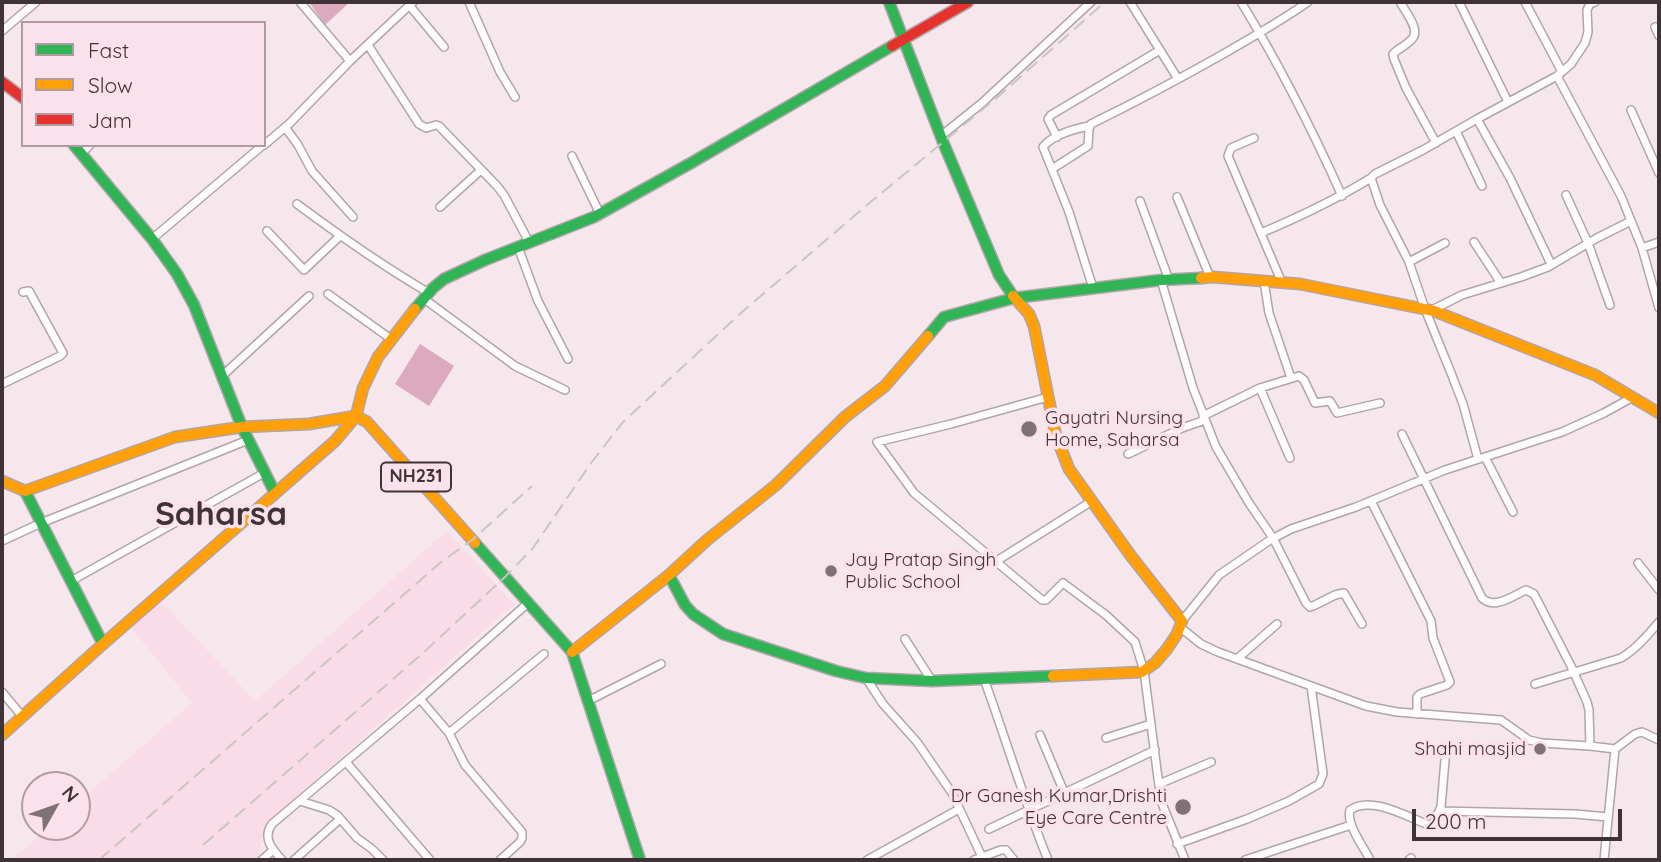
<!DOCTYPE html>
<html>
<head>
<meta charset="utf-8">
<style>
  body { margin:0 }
  #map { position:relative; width:1661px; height:862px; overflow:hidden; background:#f5e7ec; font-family:Quicksand,sans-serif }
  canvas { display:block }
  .frame { position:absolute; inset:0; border:4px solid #403338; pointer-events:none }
  .legend { position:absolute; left:21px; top:21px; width:245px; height:126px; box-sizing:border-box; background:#fbe1eb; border:2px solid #b09ba3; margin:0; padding:9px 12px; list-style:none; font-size:21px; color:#403338 }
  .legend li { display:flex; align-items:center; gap:14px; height:35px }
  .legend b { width:35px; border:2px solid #b09ba3 }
  .north { position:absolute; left:21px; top:771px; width:70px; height:70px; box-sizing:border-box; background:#fbe1eb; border:2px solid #b09ba3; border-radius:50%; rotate:50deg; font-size:19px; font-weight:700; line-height:28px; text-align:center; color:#403338 }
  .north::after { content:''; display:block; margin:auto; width:24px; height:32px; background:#7f7277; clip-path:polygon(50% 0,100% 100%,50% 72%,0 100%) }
  .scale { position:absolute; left:1412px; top:809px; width:210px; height:32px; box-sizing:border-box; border:4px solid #403338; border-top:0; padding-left:9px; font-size:21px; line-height:24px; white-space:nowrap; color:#403338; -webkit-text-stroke:5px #fbe1eb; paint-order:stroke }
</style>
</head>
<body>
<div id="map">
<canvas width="1661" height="862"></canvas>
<div class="frame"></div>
<ul class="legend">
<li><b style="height:9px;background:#30b455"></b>Fast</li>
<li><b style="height:9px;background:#ff9f0a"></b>Slow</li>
<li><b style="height:9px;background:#e5322d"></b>Jam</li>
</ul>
<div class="north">N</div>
<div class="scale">200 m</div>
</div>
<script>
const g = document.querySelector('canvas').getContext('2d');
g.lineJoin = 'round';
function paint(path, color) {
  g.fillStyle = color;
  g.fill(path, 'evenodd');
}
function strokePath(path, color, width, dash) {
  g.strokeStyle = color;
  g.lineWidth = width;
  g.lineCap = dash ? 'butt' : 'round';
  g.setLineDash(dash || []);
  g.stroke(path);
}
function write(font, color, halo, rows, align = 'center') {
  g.font = font + ' Quicksand,sans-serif';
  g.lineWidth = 7;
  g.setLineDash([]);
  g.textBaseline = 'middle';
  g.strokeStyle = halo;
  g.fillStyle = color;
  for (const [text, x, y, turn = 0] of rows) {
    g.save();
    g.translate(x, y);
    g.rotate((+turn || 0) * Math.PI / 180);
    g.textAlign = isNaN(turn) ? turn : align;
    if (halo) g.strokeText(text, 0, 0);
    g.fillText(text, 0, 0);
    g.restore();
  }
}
paint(new Path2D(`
  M447 531 514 604 267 823 262 837 259 859 257 860H11L50 827H77V803L192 703 130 626 160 600 255 701Z`), '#f9dce7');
paint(new Path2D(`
  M309 2H350L325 25Z
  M420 344 454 366 429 406 395 384Z`), '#dca9be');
const street = new Path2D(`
  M300 2 350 61
  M469 2 500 72 515 97
  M1130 2 1178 79
  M1241 2C1279 64 1312 129 1342 196
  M1400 2C1405 11 1421 30 1412 39 1407 45 1399 48 1393 54L1394 59 1406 88 1436 143
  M1459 2 1508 102
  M1525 2 1562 72
  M409 5 444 47
  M1655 27 1659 36
  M2 31 36 2
  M368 45 419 124 426 128 436 125 439 126 497 186 504 195 529 242
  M1557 76 1621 196 1642 248 1659 308
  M1631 110 1659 173
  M1477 119 1510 178 1551 264
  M1089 126C1074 129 1052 135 1043 147L1069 212 1093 288
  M285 127 298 145 312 171 353 217
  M1456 131 1482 186
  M941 136 982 103 1091 2
  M1057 137 1048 119 1051 115 1160 50
  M1254 138 1231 148 1228 156 1282 283
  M264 145 289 124 350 61 413 2
  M81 154 90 145
  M572 156 600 214
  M1052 169 1088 146 1089 129 1091 124C1136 102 1181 78 1225 53 1253 37 1281 21 1308 2
  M1566 195 1588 243 1610 305
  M1177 197 1210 277
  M1140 201 1169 280
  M297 204C340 236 383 266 429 293
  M440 207 481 170
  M267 231 304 270 340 236
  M1261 233C1299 217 1335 200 1371 178
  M152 239 263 145
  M1474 242 1501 283
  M518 247 538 301 568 359
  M1642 248 1659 242
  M1409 262 1445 243
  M1161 280 1193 388 1216 447 1249 503 1273 538 1306 603 1310 607 1313 606 1335 595 1344 593 1362 624
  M1264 281 1269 313 1291 378
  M328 294 391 339
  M423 298 515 366 565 390
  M1432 310 1462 295 1521 277 1548 267 1597 238 1631 221
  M222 376 309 296
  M2 384 60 356 63 353 29 291 23 292
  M1260 388 1290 458
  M1048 397 951 424 877 442 914 493 1042 600H1046L1063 583 1106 615 1135 642 1144 671 1161 801 1185 860
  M1203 416 1260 388 1299 376 1304 380 1315 403 1330 401 1337 413 1380 403
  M1402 434 1482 598C1495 610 1512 596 1526 590L1534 594 1571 666 1587 702 1589 710 1590 746
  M1128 454 1182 428 1205 420
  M1485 457 1513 512
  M1478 459 1463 404 1451 373 1425 309 1409 262 1380 205 1371 178 1375 174 1423 150 1477 119 1557 76 1571 64 1585 43 1588 32 1587 10 1590 4 1595 2
  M1371 501 1431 621 1433 638 1450 682 1447 685 1420 694 1417 697V714
  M2 541 41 523 248 440
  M995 562 1092 501
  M1638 563 1659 590
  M71 581 264 473
  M1182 621 1219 575 1270 540 1291 529 1356 507 1445 470 1562 432 1604 413 1633 397
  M1181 628 1201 644 1218 652 1366 706 1397 712 1501 720 1529 740 1542 743 1590 746 1615 749 1635 734 1642 732 1659 740
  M905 639 932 681
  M1237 659 1277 624
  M866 678 883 704 917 742 952 793 982 857
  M984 679C1006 739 1024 801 1048 860
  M1535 684 1621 658C1636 649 1648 635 1659 622
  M2 692 22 716
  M420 699 449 733 465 765 522 832V838L520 842 500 860
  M588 701 661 664
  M449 733 544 654
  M1040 735 1064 792
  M1106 738 1151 724
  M346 762 430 860
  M1159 784 1211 762
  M300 801 329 810 338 816 357 838 372 849 383 860
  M1440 811 1575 814 1608 817
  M989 829 1155 750
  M1177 844 1247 819 1289 801 1319 784 1323 774 1311 686
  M262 860 273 850
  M282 860C272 849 262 838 272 824L420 699 528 603
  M294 860 340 819
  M867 860 959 809
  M974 860 1001 850H1006L1014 860
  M1245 860 1351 825
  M1370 860C1364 847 1346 825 1350 810 1371 795 1407 817 1429 825L1433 824 1441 807 1445 760
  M1409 860 1411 858
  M1604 860 1615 749`);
const fast = new Path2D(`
  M889 2 943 142 999 275 1013 296
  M74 145 152 239 177 274 194 305 242 427 275 493
  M415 309 433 288 444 279 485 260 594 217 691 163 892 46
  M928 336 944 317 1014 298 1161 280 1201 278
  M25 491 103 644
  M475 543 572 652 640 860
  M669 575 685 605 693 614 723 634 836 671 866 678 932 681 1053 676`);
const slow = new Path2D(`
  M1201 278 1213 277 1300 284 1434 311 1595 375 1659 413
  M1013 296 1029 314 1034 326 1056 436 1069 469 1131 556 1182 621 1177 634 1167 649 1155 663 1142 672 1053 676
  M2 481 25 491 175 437 242 427 309 424 356 416 367 422 475 543
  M572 652 669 575 707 540 776 485 845 417 885 386 928 336
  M2 735 103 644 335 441 356 416 363 388 378 357 415 309`);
const jam = new Path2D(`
  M892 46 968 2
  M2 82 23 98`);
strokePath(street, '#b1a5a9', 10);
strokePath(fast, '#b1a5a9', 13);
strokePath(slow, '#b1a5a9', 13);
strokePath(jam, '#b1a5a9', 13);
strokePath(street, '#fefbfc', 7);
strokePath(fast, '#30b455', 10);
strokePath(slow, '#ff9f0a', 10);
strokePath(jam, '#e5322d', 10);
strokePath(new Path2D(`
  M203 845 423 653 505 577 533 548 591 463 623 422 742 312 867 205 1000 95 1105 2
  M99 860 440 563 472 540 532 486`), '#c9c5c7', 2, [14, 7]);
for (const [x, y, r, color] of [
  [1029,429,9,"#7f7277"],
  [831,571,7,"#7f7277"],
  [1540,749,7,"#7f7277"],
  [1183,807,9,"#7f7277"]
]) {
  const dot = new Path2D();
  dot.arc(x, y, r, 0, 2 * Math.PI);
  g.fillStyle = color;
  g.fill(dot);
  strokePath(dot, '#fbe1eb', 2.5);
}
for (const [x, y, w] of [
  [416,477,70]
]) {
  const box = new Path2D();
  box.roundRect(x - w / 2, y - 14.5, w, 29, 5);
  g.fillStyle = '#fbe1eb';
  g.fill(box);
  strokePath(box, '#403338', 2);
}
write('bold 18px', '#403338', null, [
  ["NH231",416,477]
]);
write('19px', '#403338', '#fbe1eb', [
  ["Gayatri Nursing",1045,418],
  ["Home, Saharsa",1045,440],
  ["Jay Pratap Singh",845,560],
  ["Public School",845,582],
  ["Shahi masjid",1526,749,"right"],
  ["Dr Ganesh Kumar,Drishti",1167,796,"right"],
  ["Eye Care Centre",1167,818,"right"]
], 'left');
write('bold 33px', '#403338', '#fbe1eb', [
  ["Saharsa",221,515]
]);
</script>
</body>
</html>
